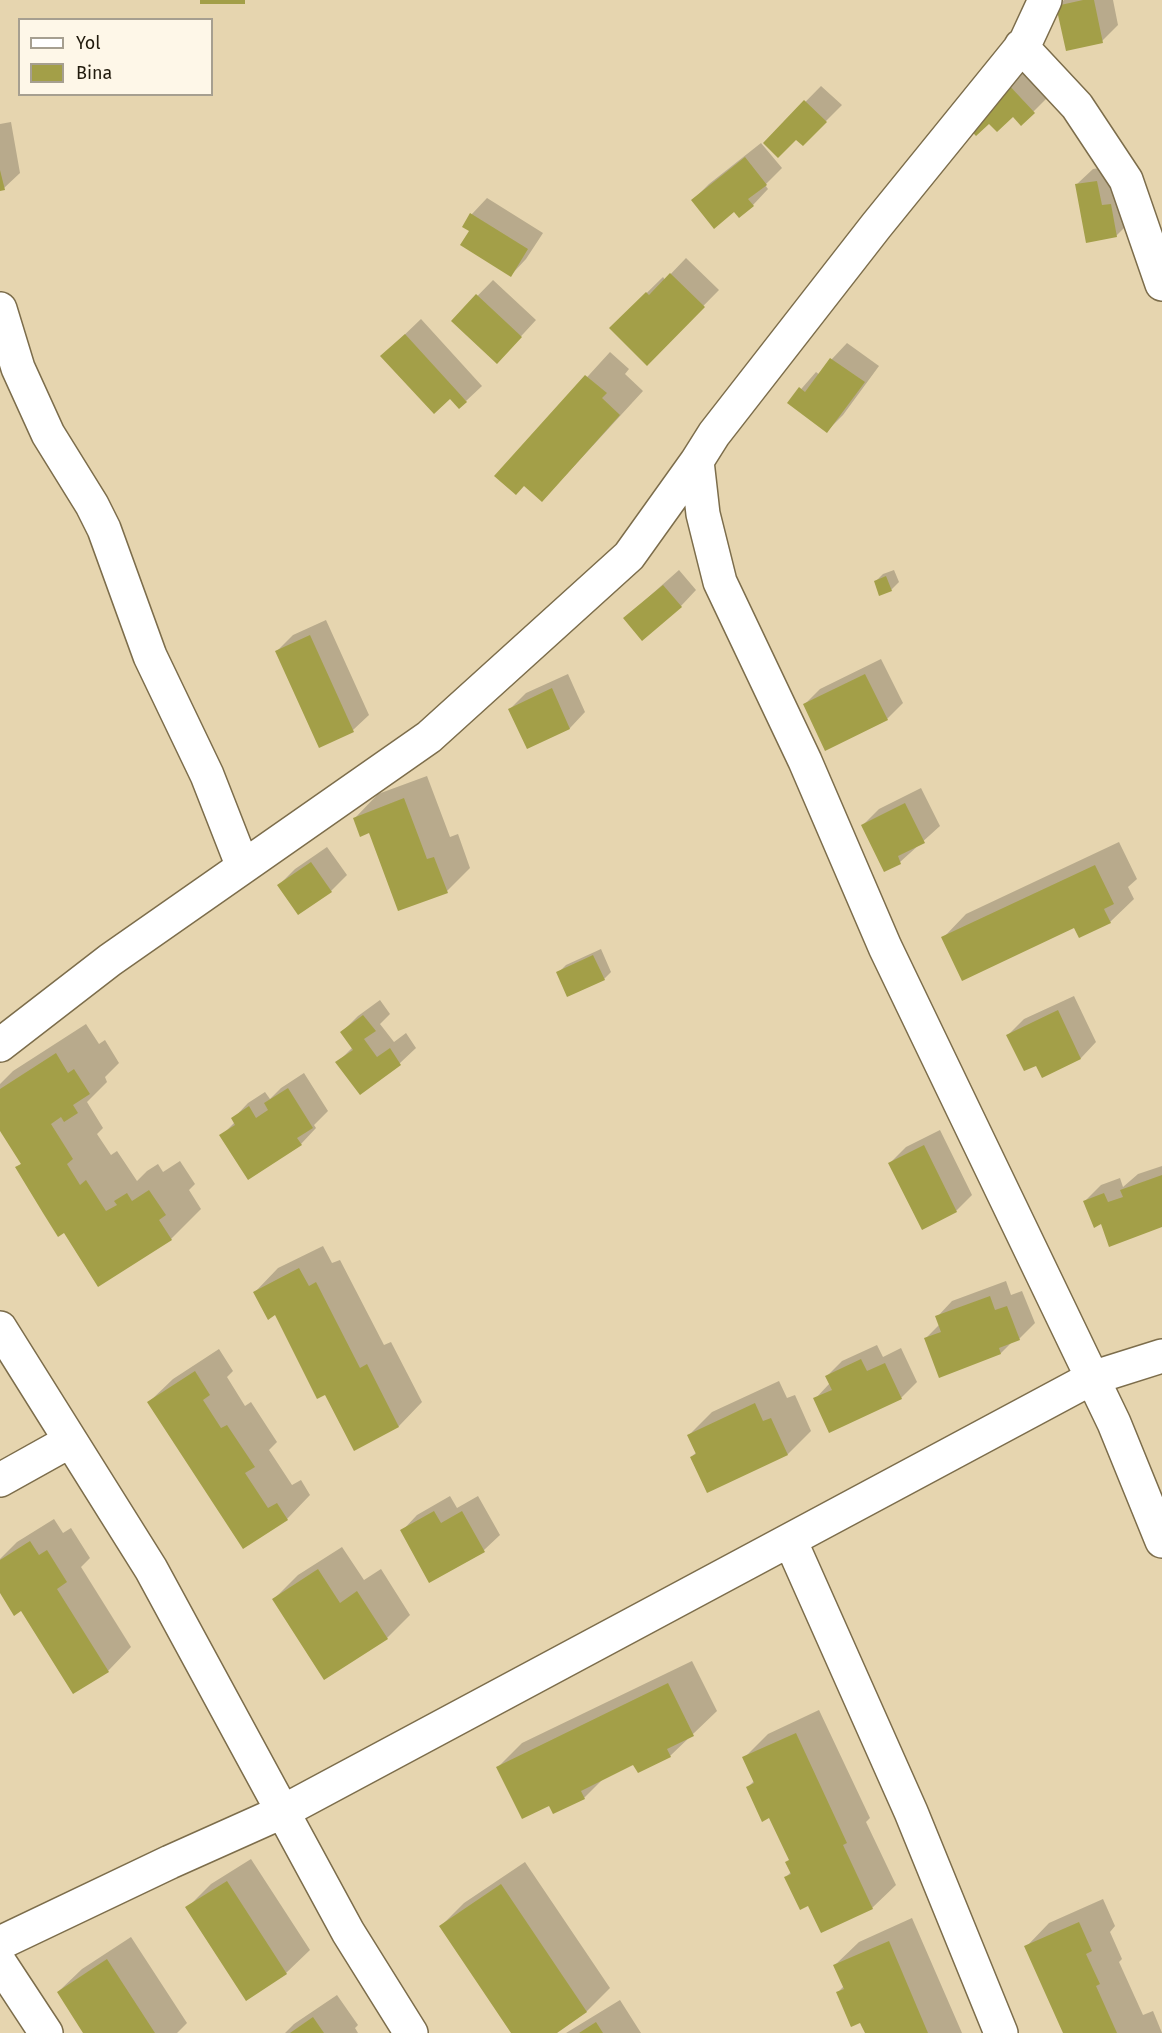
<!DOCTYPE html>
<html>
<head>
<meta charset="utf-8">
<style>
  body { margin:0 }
  #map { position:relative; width:1162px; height:2033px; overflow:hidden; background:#e6d5af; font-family:"Fira Sans",sans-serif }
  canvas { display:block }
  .legend { position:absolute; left:18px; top:18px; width:195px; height:78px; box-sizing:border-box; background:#fef7e8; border:2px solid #a69f90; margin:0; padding:8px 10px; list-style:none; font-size:18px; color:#211b0d }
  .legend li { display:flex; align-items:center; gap:12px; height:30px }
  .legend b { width:30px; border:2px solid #a69f90 }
</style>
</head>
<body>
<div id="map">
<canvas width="1162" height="2033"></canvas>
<ul class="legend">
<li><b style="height:8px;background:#fff"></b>Yol</li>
<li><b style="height:16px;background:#a39f48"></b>Bina</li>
</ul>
</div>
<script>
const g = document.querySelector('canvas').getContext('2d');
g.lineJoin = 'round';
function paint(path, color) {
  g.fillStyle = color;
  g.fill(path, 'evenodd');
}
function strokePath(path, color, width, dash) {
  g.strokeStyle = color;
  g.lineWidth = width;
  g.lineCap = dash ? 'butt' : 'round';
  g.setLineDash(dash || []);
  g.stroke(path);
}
paint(new Path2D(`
  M1064 0H1113L1118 25 1102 41 1058 6Z
  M1023 68 1049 96 1021 124 1013 115 989 122 976 134Z
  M821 86 842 105 803 144 797 138 765 143Z
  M11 122 20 173 4 188 0 189V124Z
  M761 143 782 168 765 185 768 189 753 205 734 210 693 200 709 184Z
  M1113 166 1132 220 1116 236 1077 184 1093 169Z
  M487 198 543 233 526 259 511 275 471 231 472 214Z
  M686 258 719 290 647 363 611 328 663 277 665 280Z
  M493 280 536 320 512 346 453 321Z
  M421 319 482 386 466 401 398 341Z
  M847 343 879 366 843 415 827 431 789 403 816 372 820 375 832 359Z
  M610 352 629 369 625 374 643 391 565 476 525 484 497 476Z
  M679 570 696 590 681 606 625 618Z
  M894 570 899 582 891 590 875 582 883 574Z
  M326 620 369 715 353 730 277 651 293 635Z
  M881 659 903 703 887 719 804 705 820 689Z
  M568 674 585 712 570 728 528 747 510 709 526 693Z
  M427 776 450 837 458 834 470 868 447 891 355 818 378 794Z
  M921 788 940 826 900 862 885 870 863 825 879 809Z
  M1119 842 1137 879 1128 887 1134 899 1110 922 943 938 966 914Z
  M327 847 347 875 331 891 279 885 295 869Z
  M601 949 611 972 604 979 558 973 566 965Z
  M1074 996 1096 1042 1081 1058 1037 1064 1008 1035 1024 1019Z
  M380 1000 390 1014 380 1024 394 1042 406 1033 416 1048 400 1063 360 1093 337 1063 353 1047 342 1032 358 1016Z
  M86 1024 99 1044 105 1040 119 1063 105 1077 107 1082 87 1102 103 1128 97 1134 111 1155 117 1151 137 1181 147 1171 158 1164 163 1172 180 1161 195 1184 189 1190 201 1209 171 1239 64 1231 17 1168 22 1163 0 1128V1084L13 1071Z
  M304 1073 328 1111 314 1125 316 1128 301 1144 221 1136 235 1122 233 1119 248 1103 265 1092 270 1099 281 1088Z
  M940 1130 972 1195 956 1211 890 1163 906 1147Z
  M1162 1166V1225L1102 1222 1085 1201 1101 1185 1120 1178 1123 1187 1138 1174Z
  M323 1246 332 1263 340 1260 384 1345 391 1342 422 1402 399 1426 354 1449 325 1393 275 1313 255 1292 278 1268Z
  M1006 1281 1011 1295 1022 1291 1035 1323 1019 1339 1012 1342 1001 1353 940 1376 926 1338 940 1324 937 1317 952 1301Z
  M877 1345 883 1357 901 1348 917 1382 901 1398 815 1399 830 1383 827 1376 842 1361Z
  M219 1349 233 1371 227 1377 245 1406 251 1402 277 1442 269 1450 292 1485 301 1480 310 1495 287 1519 243 1547 149 1402 173 1379Z
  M779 1381 787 1398 795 1395 811 1431 788 1454 691 1457 697 1452 689 1435 712 1412Z
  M450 1496 457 1508 478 1496 500 1535 484 1550 430 1580 402 1531 417 1515Z
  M54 1519 63 1533 71 1528 90 1558 81 1567 131 1647 108 1671 21 1609 0 1590V1559L17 1542Z
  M342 1547 364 1580 381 1569 410 1615 387 1638 274 1599 298 1575Z
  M692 1661 717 1711 670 1756 634 1763 605 1777 584 1798 550 1804 498 1767 522 1743Z
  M819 1710 870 1818 866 1822 896 1885 872 1908 809 1904 786 1877 791 1872 790 1859 770 1816 748 1787 755 1780 744 1758 768 1734Z
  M251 1859 310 1950 286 1973 187 1908 211 1884Z
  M525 1862 610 1988 587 2011 554 2033H513L441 1926 464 1903Z
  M1103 1899 1115 1926 1110 1932 1122 1959 1119 1962 1143 2015 1153 2011 1162 2033H1065L1026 1947 1049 1923Z
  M912 1918 962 2033H866L861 2021 838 1992 844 1986 835 1965 859 1942Z
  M131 1937 187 2023 177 2033H85L58 1992 82 1969Z
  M337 1995 358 2025 355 2028 358 2033H285L294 2024Z
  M620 2000 641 2033H566Z`), '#0003');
paint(new Path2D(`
  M200 0H245V4H200Z
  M1083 0H1094L1103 43 1066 51 1056 6Z
  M1006 82 1035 113 1021 126 1013 117 997 132 989 124 976 136 963 122Z
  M804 100 827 122 803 146 796 140 778 158 763 143Z
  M745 157 767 185 748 199 754 206 739 218 734 212 714 229 691 200Z
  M0 170 5 190 0 191Z
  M1097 181 1102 205 1111 204 1117 237 1086 243 1075 184Z
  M470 213 528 249 511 277 460 245 469 231 462 227Z
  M670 273 705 307 647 366 609 328 646 292 649 295Z
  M476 294 522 337 497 364 451 321Z
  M405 334 467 402 459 409 450 399 434 414 380 356Z
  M830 358 865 382 827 433 787 403 799 387 805 392Z
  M585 375 607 393 602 398 620 415 542 502 524 486 516 495 494 476Z
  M886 576 892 591 879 596 874 581Z
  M663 585 682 607 642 641 623 618Z
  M310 635 354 732 319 748 275 651Z
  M865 674 888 720 825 751 803 704Z
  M552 688 570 729 527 749 508 709Z
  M404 798 427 859 434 857 448 893 398 911 369 833 360 837 353 818Z
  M905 803 925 843 898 856 901 864 884 872 861 825Z
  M311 862 332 892 298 915 277 885Z
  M1095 865 1114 904 1104 909 1111 923 1079 938 1074 928 962 981 941 937Z
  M593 955 605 980 567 997 556 972Z
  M1058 1010 1081 1059 1042 1078 1036 1066 1024 1071 1006 1035Z
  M363 1015 376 1031 364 1039 377 1057 390 1048 401 1065 360 1095 335 1062 353 1050 340 1032Z
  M56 1053 68 1073 74 1069 90 1094 73 1105 78 1113 64 1122 61 1117 51 1124 73 1159 67 1164 80 1185 86 1180 106 1211 117 1205 114 1201 127 1193 132 1201 149 1190 166 1215 159 1220 172 1240 98 1287 64 1233 58 1237 43 1213 15 1167 21 1164 0 1131V1089Z
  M288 1088 313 1128 297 1138 302 1145 248 1180 219 1135 235 1125 231 1118 249 1106 256 1118 268 1110 264 1103Z
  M924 1145 957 1212 922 1230 888 1163Z
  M1162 1175V1227L1109 1247 1101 1224 1094 1228 1083 1201 1104 1193 1108 1202 1123 1197 1120 1190Z
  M299 1268 309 1286 316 1282 360 1368 367 1364 399 1427 354 1451 325 1395 317 1399 275 1315 268 1320 253 1292Z
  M990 1296 995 1310 1007 1306 1020 1340 999 1348 1001 1354 939 1378 924 1338 941 1332 935 1316Z
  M861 1359 867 1371 885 1363 902 1399 829 1433 813 1398 832 1390 825 1376Z
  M195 1371 210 1395 203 1400 221 1428 227 1425 255 1467 245 1473 268 1508 277 1503 288 1520 243 1549 147 1402Z
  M755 1403 763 1421 771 1418 788 1455 707 1493 690 1457 696 1454 687 1435Z
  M434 1511 441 1523 462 1511 485 1552 429 1583 400 1530Z
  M30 1541 39 1555 47 1550 67 1582 57 1589 109 1672 73 1694 21 1611 14 1616 0 1593V1560Z
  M318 1569 340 1603 357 1591 388 1639 324 1680 272 1599Z
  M668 1683 694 1736 667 1749 671 1757 638 1773 633 1765 581 1791 585 1799 553 1814 549 1806 522 1819 496 1767Z
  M796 1733 847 1843 843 1845 873 1909 821 1933 808 1906 800 1910 784 1877 791 1874 785 1862 789 1860 769 1818 762 1822 746 1787 754 1783 742 1757Z
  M227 1881 287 1974 246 2001 185 1907Z
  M501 1884 587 2012 557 2033H511L439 1926Z
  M1079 1922 1092 1951 1086 1954 1100 1984 1096 1986 1117 2033H1063L1024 1946Z
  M889 1941 928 2033H865L860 2023 851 2027 836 1992 844 1989 833 1965Z
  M107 1959 155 2033H83L57 1992Z
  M313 2017 324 2033H290Z
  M596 2022 603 2033H579Z`), '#a39f48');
const street = new Path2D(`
  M1045 0 1026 41 876 226 714 434 697 461 703 514 720 582 805 761 885 947 1114 1423 1162 1541
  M1021 46 1077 106 1126 180 1162 284
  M0 309 18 368 48 434 92 505 104 529 150 656 207 775 243 867
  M0 1045 110 960 429 737 629 556 697 461
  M0 1328 151 1569 348 1932 411 2033
  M0 1480 70 1441
  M790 1540 911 1812 1001 2033
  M0 1943 170 1862 284 1811 1092 1378 1162 1356
  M0 1963 46 2033`);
strokePath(street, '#7c6d4b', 36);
strokePath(street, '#fff', 33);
</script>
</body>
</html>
